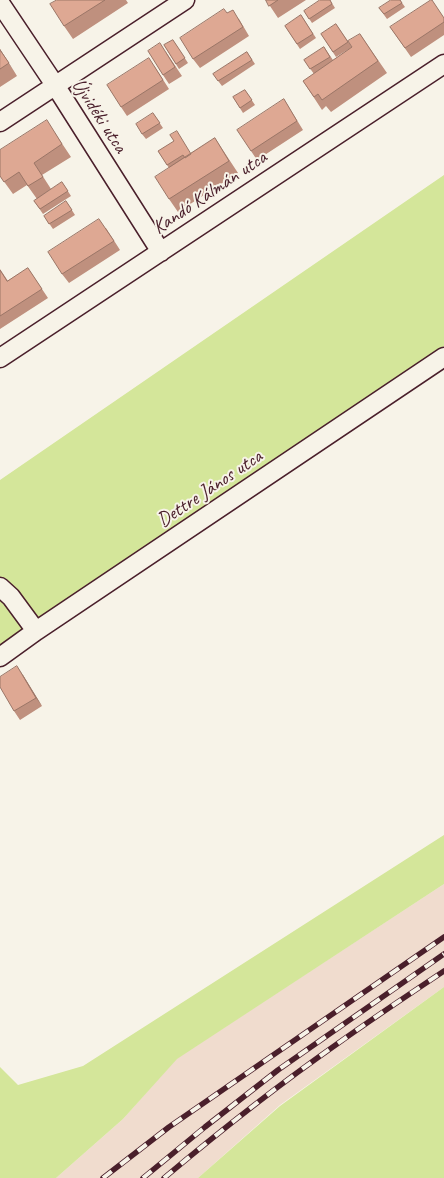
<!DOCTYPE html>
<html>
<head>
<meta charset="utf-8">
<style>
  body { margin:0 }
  canvas { display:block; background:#f7f3e8 }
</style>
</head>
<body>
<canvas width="444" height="1178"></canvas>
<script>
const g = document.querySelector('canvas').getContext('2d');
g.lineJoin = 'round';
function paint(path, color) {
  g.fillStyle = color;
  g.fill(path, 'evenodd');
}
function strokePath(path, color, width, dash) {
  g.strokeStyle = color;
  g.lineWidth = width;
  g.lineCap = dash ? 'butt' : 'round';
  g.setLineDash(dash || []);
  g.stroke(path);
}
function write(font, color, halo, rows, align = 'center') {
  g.font = font + ' Caveat,sans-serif';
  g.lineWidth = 4;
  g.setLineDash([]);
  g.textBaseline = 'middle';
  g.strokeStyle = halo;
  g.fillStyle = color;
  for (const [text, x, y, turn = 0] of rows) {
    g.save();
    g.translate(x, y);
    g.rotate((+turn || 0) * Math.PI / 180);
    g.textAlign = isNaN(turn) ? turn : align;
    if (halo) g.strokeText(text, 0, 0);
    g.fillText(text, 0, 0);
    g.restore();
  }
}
paint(new Path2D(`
  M444 884V987L280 1105 198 1178H56L123 1119 176 1059Z`), '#f0dcce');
paint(new Path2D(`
  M444 175V346L0 649V480Z
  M444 835V884L177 1059 123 1119 56 1178H0V1067L18 1085 83 1066Z
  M444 987V1178H198L280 1106Z`), '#d4e69a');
const street = new Path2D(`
  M0 3 55 85 161 252
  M0 122 185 0
  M0 358 444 64
  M0 587 11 597 36 631
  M0 657 36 631 444 357`);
strokePath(street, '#4a1f2b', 21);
strokePath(street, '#f7f3e8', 18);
const rail = new Path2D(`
  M103 1178 169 1127 444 937
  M143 1178 205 1127 278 1070 444 954
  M164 1178C220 1131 277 1086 337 1044 372 1019 408 995 444 971`);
strokePath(rail, '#4a1f2b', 5.5);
strokePath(rail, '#f7f3e8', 4, [11]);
paint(new Path2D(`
  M57 0H126L128 3 73 39 64 26Z
  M266 0H306L278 18Z
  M330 0 335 8 312 23 304 11Z
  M400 0 405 7 387 19 379 8Z
  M227 13 239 19 249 36 200 68 193 59Z
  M301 15 316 38 300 49 285 26Z
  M444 18V35L411 57 390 27Z
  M336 24 352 47 336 57 321 34Z
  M360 34 387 73 331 112 326 106 322 110 303 81 314 74 304 60 324 47 333 60 352 47Z
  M173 40 188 63 179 69 164 45Z
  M0 49 17 76 0 87Z
  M166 52 182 76 169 84 163 75Z
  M247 52 255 64 222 86 213 74Z
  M155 67 169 89 127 116 121 107Z
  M245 90 255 105 243 113 233 97Z
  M284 99 303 130 257 160 251 151Z
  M153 113 163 128 146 139 142 134Z
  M55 133 71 157 42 175 51 189 37 199 27 185 13 194 0 176Z
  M215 138 238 173 178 212 169 199V168L158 151 191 153Z
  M62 182 71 196 43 214 34 201Z
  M66 201 75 215 53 229 44 216Z
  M106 228 120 250 69 283 62 274Z
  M28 268 48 298 0 329V269L8 281Z
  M23 675 42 706 20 720 14 711Z`), '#bf907e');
paint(new Path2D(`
  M0 49 17 76 0 50Z
  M17 666 23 675 42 706 36 698Z`), '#9b7667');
const building = new Path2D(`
  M57 0H105L64 26 50 4Z
  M266 0H278L269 6Z
  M320 0H330L332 4 309 19 304 11Z
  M391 0H400L402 3 384 14 379 8Z
  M431 0H432L444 18V22L405 48 390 27Z
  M224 9 227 13 233 10 243 27 193 59 180 38Z
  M301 15 313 34 297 44 285 26Z
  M336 24 348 42 333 52 321 34Z
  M360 34 378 61 322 100 318 94 314 97 303 81 352 47 348 41Z
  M173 40 185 58 176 64 164 45Z
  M160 43 175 67 163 75 148 51Z
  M324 47 330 57 310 69 304 60Z
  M0 50 9 63 0 69Z
  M247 52 252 60 218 81 213 74Z
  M149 58 163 80 121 107 107 85Z
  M245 90 252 100 240 108 233 97Z
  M284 99 297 121 251 151 237 130Z
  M153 113 160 123 142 134 136 124Z
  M47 120 62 144 34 163 43 177 28 186 19 172 4 182 0 176V150Z
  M177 131 191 154 185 158 183 155 167 165 158 151 174 141 170 135Z
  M215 138 229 161 169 199 155 177Z
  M62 182 68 191 40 209 34 201Z
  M66 201 72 210 49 224 44 216Z
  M99 219 114 241 62 274 48 252Z
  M28 268 42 289 0 316V270L7 281Z
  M17 666 36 698 14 711 0 687V677Z`);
paint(building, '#dea893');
strokePath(building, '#9b7667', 1);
write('20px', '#4a1f2b', '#f7f3e8', [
  ["Újvidéki utca",99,116,57],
  ["Kandó Kálmán utca",210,193,-34],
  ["Dettre János utca",210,489,-34]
]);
</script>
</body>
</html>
